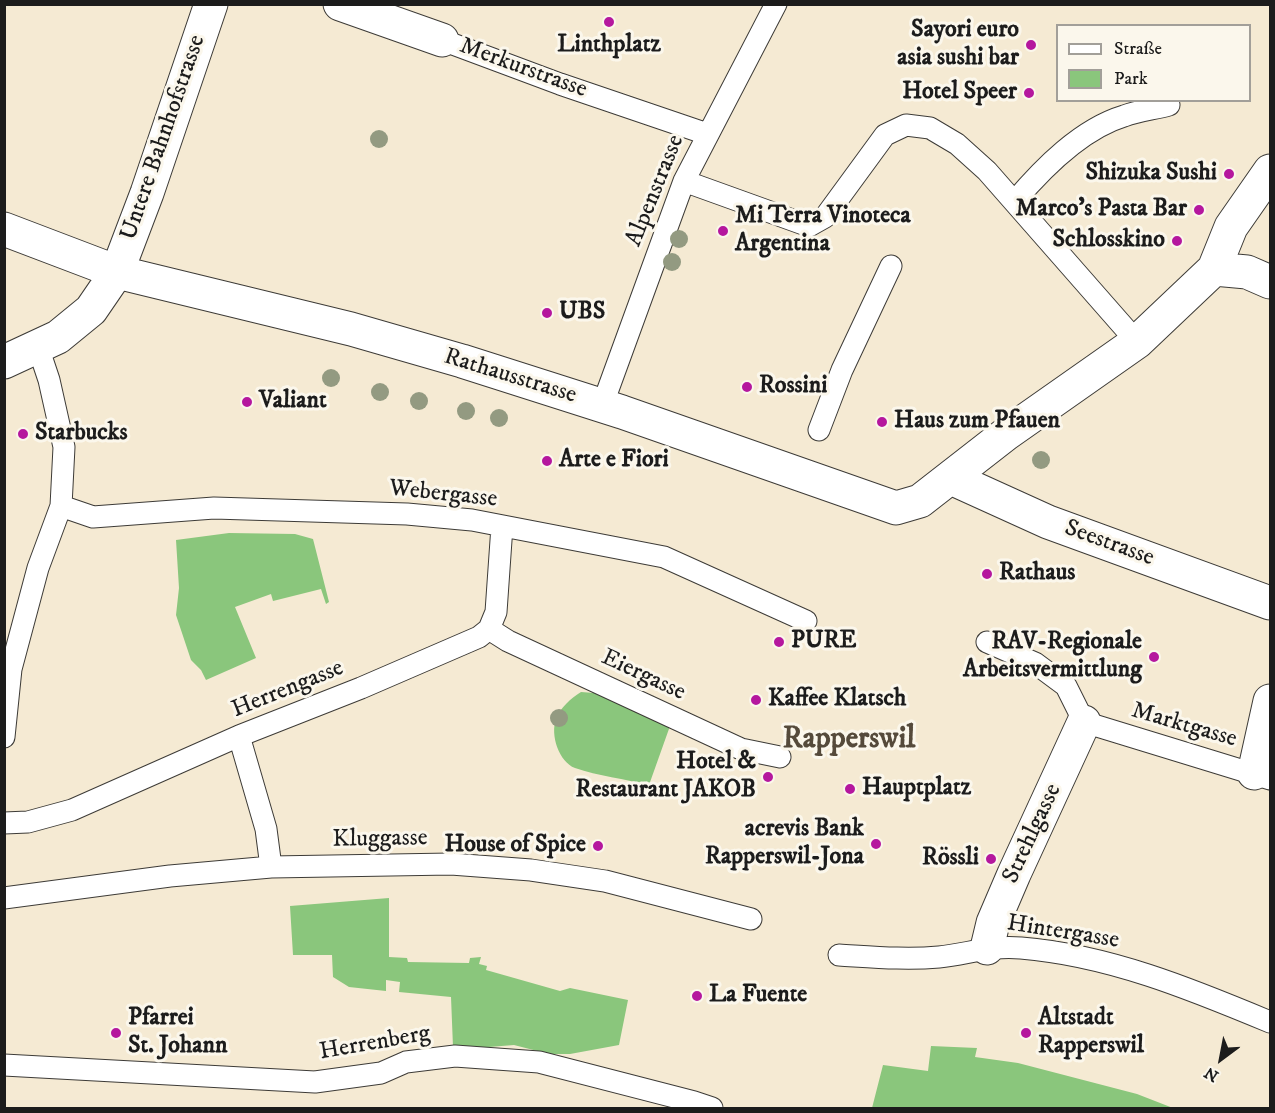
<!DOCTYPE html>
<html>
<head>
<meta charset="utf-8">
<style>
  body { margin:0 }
  #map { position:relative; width:1275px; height:1113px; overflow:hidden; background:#f5ead3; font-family:"IM FELL DW Pica",serif }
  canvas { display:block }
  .frame { position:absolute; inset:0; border:6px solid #1c1c1c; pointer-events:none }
  .legend { position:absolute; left:1056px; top:24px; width:195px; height:78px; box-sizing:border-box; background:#fbf7ec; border:2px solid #a29f99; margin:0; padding:8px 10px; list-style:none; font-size:18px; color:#1c1c1c }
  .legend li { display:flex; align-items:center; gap:12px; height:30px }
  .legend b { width:30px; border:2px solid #a29f99 }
  .north { position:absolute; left:1191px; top:1029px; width:60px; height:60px; -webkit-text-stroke:4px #fbf7ec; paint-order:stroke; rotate:212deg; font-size:16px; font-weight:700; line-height:24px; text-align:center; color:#1c1c1c }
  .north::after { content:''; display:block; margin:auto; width:21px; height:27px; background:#1c1c1c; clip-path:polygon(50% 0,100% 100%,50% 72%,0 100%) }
</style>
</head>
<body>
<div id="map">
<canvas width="1275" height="1113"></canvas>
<div class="frame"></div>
<ul class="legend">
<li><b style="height:8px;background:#fff"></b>Straße</li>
<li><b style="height:16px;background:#8ac67c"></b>Park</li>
</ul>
<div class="north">N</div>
</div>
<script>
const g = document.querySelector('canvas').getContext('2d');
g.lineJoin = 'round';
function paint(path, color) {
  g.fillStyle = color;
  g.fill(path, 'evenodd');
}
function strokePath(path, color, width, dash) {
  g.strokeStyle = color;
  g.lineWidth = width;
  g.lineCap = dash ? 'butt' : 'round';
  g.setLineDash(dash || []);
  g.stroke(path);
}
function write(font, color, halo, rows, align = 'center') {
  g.font = font + ' "IM FELL DW Pica",serif';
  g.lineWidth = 6;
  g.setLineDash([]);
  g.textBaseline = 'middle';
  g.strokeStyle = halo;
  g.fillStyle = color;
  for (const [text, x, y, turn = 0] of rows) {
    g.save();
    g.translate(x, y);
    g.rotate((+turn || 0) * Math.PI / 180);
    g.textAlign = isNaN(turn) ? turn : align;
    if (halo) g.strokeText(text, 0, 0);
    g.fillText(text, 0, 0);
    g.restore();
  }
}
paint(new Path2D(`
  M229 533 295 534 313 539 329 602 326 604 321 589 273 601 271 594 235 607 256 658 206 680 201 670 191 660 176 615 179 588 176 540Z
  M581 692 594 693 670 726 649 785C625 779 598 776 575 768 559 762 550 735 556 719 560 708 571 698 581 692Z
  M389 898V957L407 958 408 962 469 963 470 958 481 957 479 964 487 966 486 970 560 991 570 988 628 1000 619 1045 570 1054H549L514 1045 464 1049 453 1047 451 997 399 992 400 982 386 980V991L349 987 333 977 332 955H293L290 906Z
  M931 1046 977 1048 975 1057 1018 1063 1137 1094 1173 1108H872L883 1065 928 1071Z`), '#8ac67c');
const lane = new Path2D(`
  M442 40 560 84 707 134
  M684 181 809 226 825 217 885 135 906 125 930 128 957 144 987 171 1137 342
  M1015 201C1043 168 1081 129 1124 116 1138 111 1154 109 1169 105
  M602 406 684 181 776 4
  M819 430 842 370 891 266
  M61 506 93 517 214 508 407 514 472 520 664 557 806 621
  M489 629 508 641 741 749 780 757
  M987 642 1035 663 1066 686 1084 722 1270 779
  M239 736 266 829 271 867
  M4 737 11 669 38 568 61 506 64 447 49 380 38 347
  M4 823 28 822 72 810 239 736 361 688 479 637 489 629 496 612 502 526
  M4 898 170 876 271 867 451 864 531 870 605 881 751 919
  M839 955C873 957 906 960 939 957 968 954 991 945 1021 948 1108 955 1191 989 1270 1022
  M4 1065 315 1082 381 1073 406 1062 455 1056 539 1062 694 1102 712 1108`);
const street = new Path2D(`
  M340 4 442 40
  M1214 269 1247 272 1270 282
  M117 272 351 329 462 361 622 412 896 508 920 501 1006 434 1137 342 1214 269 1231 227 1270 171
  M951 478 1048 522 1270 603
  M1254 773 1270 701
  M987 948 993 923 1014 874 1084 722`);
const primary = new Path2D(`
  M4 229 117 272
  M4 362 58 337 91 310 117 272 147 193 211 4`);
strokePath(lane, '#3d3b37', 23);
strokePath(street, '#3d3b37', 35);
strokePath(primary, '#3d3b37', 35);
strokePath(lane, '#fff', 21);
strokePath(street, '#fff', 33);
strokePath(primary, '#fff', 33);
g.fillStyle = '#939a81';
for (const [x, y] of [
  [379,139],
  [679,239],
  [672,262],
  [331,378],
  [380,392],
  [419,401],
  [466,411],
  [499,418],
  [1041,460],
  [559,718]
]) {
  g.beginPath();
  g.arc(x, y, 9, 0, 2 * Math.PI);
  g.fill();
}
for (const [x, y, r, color] of [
  [609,22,6,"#b5179e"],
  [1031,45,6,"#b5179e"],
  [1029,93,6,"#b5179e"],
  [1229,174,6,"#b5179e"],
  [1199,210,6,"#b5179e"],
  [723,231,6,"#b5179e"],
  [1177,241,6,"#b5179e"],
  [547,313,6,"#b5179e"],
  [747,387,6,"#b5179e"],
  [247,402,6,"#b5179e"],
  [882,422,6,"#b5179e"],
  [23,434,6,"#b5179e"],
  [547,461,6,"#b5179e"],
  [987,574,6,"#b5179e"],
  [779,642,6,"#b5179e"],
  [1154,657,6,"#b5179e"],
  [756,700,6,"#b5179e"],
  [768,777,6,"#b5179e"],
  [850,789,6,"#b5179e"],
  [876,844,6,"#b5179e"],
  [598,846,6,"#b5179e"],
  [991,859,6,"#b5179e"],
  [697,996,6,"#b5179e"],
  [116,1033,6,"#b5179e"],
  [1026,1033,6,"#b5179e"]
]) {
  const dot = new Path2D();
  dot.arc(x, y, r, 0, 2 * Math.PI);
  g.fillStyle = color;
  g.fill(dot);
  strokePath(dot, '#fbf7ec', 2);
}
write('bold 24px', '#1c1c1c', '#fbf7ec', [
  ["Sayori euro",1019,31,"right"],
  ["asia sushi bar",1019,59,"right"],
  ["Linthplatz",609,46,"center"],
  ["Hotel Speer",1017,93,"right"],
  ["Shizuka Sushi",1217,174,"right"],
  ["Marco's Pasta Bar",1187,210,"right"],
  ["Mi Terra Vinoteca",735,217],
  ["Argentina",735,245],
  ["Schlosskino",1165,241,"right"],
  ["UBS",559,313],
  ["Rossini",759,387],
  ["Valiant",259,402],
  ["Haus zum Pfauen",894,422],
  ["Starbucks",35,434],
  ["Arte e Fiori",559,461],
  ["Rathaus",999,574],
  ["PURE",791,642],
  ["RAV-Regionale",1142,643,"right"],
  ["Arbeitsvermittlung",1142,671,"right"],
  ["Kaffee Klatsch",768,700],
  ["Hotel &",756,763,"right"],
  ["Restaurant JAKOB",756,791,"right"],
  ["Hauptplatz",862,789],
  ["acrevis Bank",864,830,"right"],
  ["Rapperswil-Jona",864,858,"right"],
  ["House of Spice",586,846,"right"],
  ["Rössli",979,859,"right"],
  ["La Fuente",709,996],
  ["Pfarrei",128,1019],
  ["St. Johann",128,1047],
  ["Altstadt",1038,1019],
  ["Rapperswil",1038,1047]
], 'left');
write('24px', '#1c1c1c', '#fbf7ec', [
  ["Merkurstrasse",523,69,20],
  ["Untere Bahnhofstrasse",164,138,-71],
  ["Alpenstrasse",656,191,-68],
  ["Rathausstrasse",510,377,17],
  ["Webergasse",443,495,6],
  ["Seestrasse",1109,544,20],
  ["Eiergasse",643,676,25],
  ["Herrengasse",288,690,-22],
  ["Marktgasse",1184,726,16],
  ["Strehlgasse",1033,834,-65],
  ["Kluggasse",380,840,-1],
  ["Hintergasse",1063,933,9],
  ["Herrenberg",375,1044,-10]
]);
write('bold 30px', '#554a3b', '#fbf7ec', [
  ["Rapperswil",849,741]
]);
</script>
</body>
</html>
